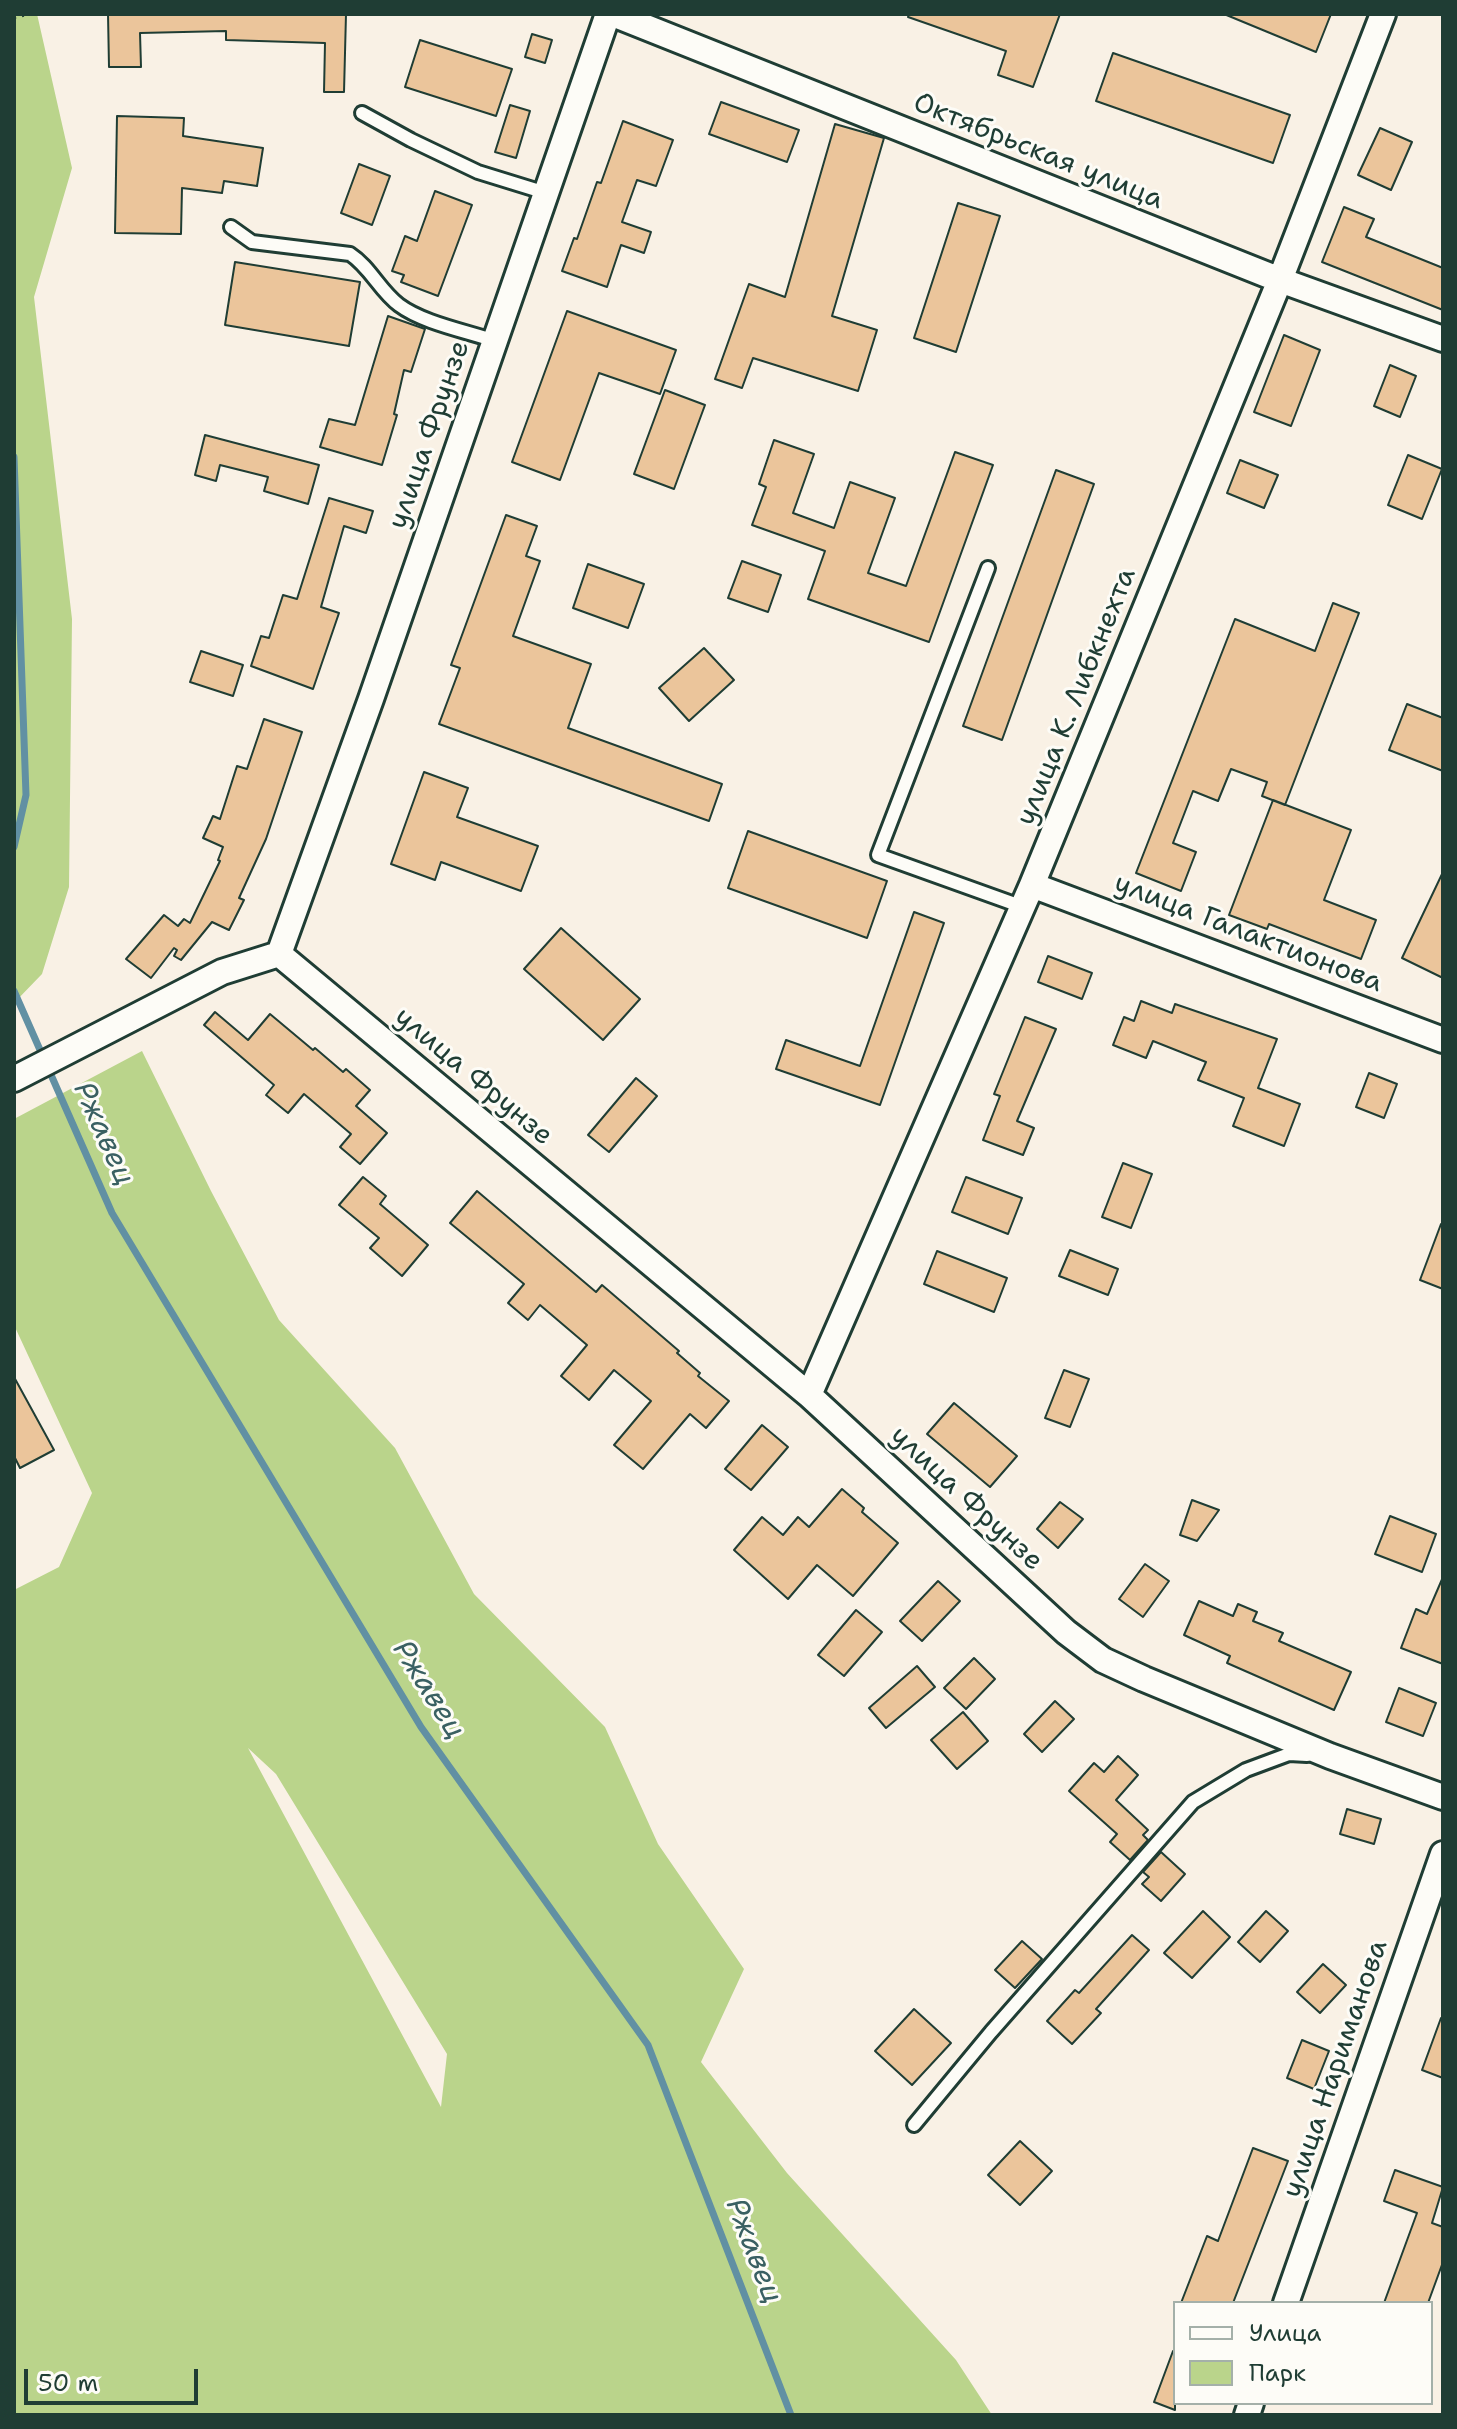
<!DOCTYPE html>
<html>
<head>
<meta charset="utf-8">
<style>
  body { margin:0 }
  #map { position:relative; width:1457px; height:2429px; overflow:hidden; background:#f9f1e5; font-family:"Shantell Sans",sans-serif }
  canvas { display:block }
  .frame { position:absolute; inset:0; border:16px solid #1f3d34; pointer-events:none }
  .legend { position:absolute; left:1173px; top:2301px; width:260px; height:104px; box-sizing:border-box; background:#fdfcf7; border:2px solid #a4b0a9; margin:0; padding:10px 14px; list-style:none; font-size:24px; color:#1f3d34 }
  .legend li { display:flex; align-items:center; gap:16px; height:40px }
  .legend b { width:40px; border:2px solid #a4b0a9 }
  .scale { position:absolute; left:24px; top:2369px; width:174px; height:36px; box-sizing:border-box; border:4px solid #1f3d34; border-top:0; padding-left:10px; font-size:24px; line-height:28px; white-space:nowrap; color:#1f3d34; -webkit-text-stroke:6px #fdfcf7; paint-order:stroke }
</style>
</head>
<body>
<div id="map">
<canvas width="1457" height="2429"></canvas>
<div class="frame"></div>
<ul class="legend">
<li><b style="height:10px;background:#fdfcf7"></b>Улица</li>
<li><b style="height:22px;background:#bad48b"></b>Парк</li>
</ul>
<div class="scale">50 m</div>
</div>
<script>
const g = document.querySelector('canvas').getContext('2d');
g.lineJoin = 'round';
function paint(path, color) {
  g.fillStyle = color;
  g.fill(path, 'evenodd');
}
function strokePath(path, color, width, dash) {
  g.strokeStyle = color;
  g.lineWidth = width;
  g.lineCap = dash ? 'butt' : 'round';
  g.setLineDash(dash || []);
  g.stroke(path);
}
function write(font, color, halo, rows, align = 'center') {
  g.font = font + ' "Shantell Sans",sans-serif';
  g.lineWidth = 6;
  g.setLineDash([]);
  g.textBaseline = 'middle';
  g.strokeStyle = halo;
  g.fillStyle = color;
  for (const [text, x, y, turn = 0] of rows) {
    g.save();
    g.translate(x, y);
    g.rotate((+turn || 0) * Math.PI / 180);
    g.textAlign = isNaN(turn) ? turn : align;
    if (halo) g.strokeText(text, 0, 0);
    g.fillText(text, 0, 0);
    g.restore();
  }
}
paint(new Path2D(`
  M14 14H37L72 168 34 297 72 619 69 887 42 974 14 1003Z
  M142 1051 211 1191 279 1320 395 1448 474 1594 605 1727 658 1844 744 1969 701 2062 787 2173 956 2360 992 2415H14V1590L59 1567 92 1493 14 1325V1119ZM248 1748 276 1774 447 2054 441 2107Z`), '#bad48b');
strokePath(new Path2D(`
  M14 457 26 795 14 847
  M14 991 112 1213 421 1727 648 2045 791 2415`), '#6190a3', 7);
const building = new Path2D(`
  M108 14H346L344 92H324L325 43 226 40V31L140 33 141 67H109Z
  M909 14H1060L1033 87 998 75 1006 51 908 17Z
  M1224 14H1331L1316 52Z
  M532 34 552 40 545 63 525 57Z
  M420 40 512 69 496 116 405 87Z
  M1113 53 1290 115 1273 163 1096 101Z
  M721 102 799 130 787 162 709 134Z
  M510 105 530 111 516 158 495 152Z
  M117 116 184 118 183 136 263 148 257 186 224 181 222 193 182 188 181 234 115 233Z
  M623 121 673 140 656 186 637 180 622 222 651 232 644 253 621 245 607 287 562 271 574 238 577 239 597 182 601 183Z
  M835 124 884 138 832 316 877 330 858 391 753 358 742 388 715 379 749 284 785 297Z
  M1380 128 1412 142 1391 190 1358 175Z
  M359 164 390 176 372 225 341 213Z
  M435 191 472 205 438 296 401 282 404 275 392 271 405 236 417 241Z
  M958 203 1000 216 956 352 914 338Z
  M1344 207 1374 219 1366 237 1443 268V310L1322 262Z
  M235 262 360 282 349 346 225 325Z
  M567 311 676 350 660 394 599 373 560 480 512 462Z
  M388 316 425 329 411 372 404 370 394 414 397 415 382 465 320 447 329 419 355 425Z
  M1284 335 1320 350 1291 426 1254 412Z
  M1390 365 1416 376 1400 417 1374 406Z
  M665 390 705 405 674 489 634 474Z
  M205 435 319 465 308 504 264 491 268 477 220 465 216 481 195 475Z
  M774 440 814 454 793 513 834 528 850 482 895 498 868 573 906 586 955 452 993 465 929 642 808 599 825 551 752 525 766 487 759 484Z
  M1408 455 1442 469 1422 519 1388 505Z
  M1240 460 1278 475 1264 508 1227 493Z
  M1056 470 1094 484 1002 740 963 726Z
  M329 498 373 511 366 533 344 526 321 607 339 613 313 689 251 666 261 636 269 638 283 595 297 599Z
  M506 515 537 526 526 556 540 561 513 636 591 664 568 728 722 784 709 821 439 724 460 668 451 665Z
  M742 561 781 575 768 612 728 598Z
  M588 564 644 584 628 628 573 608Z
  M1333 603 1359 613 1285 805 1262 796 1267 782 1231 769 1218 801 1193 791 1173 843 1196 852 1181 891 1136 873 1235 619 1315 651Z
  M704 648 734 680 689 721 659 688Z
  M201 651 243 665 233 696 190 682Z
  M1407 704 1443 718V771L1389 750Z
  M264 719 302 732 266 839 239 898 244 900 229 930 212 922 181 960 174 956 177 950 174 948 151 978 126 959 164 915 178 926 184 919 190 923 220 861 218 860 223 847 203 838 213 816 220 819 237 766 247 769Z
  M424 772 468 788 457 817 538 846 521 891 441 862 435 880 391 864Z
  M1273 800 1351 830 1324 900 1376 920 1361 959 1269 924 1267 929 1229 915Z
  M748 831 887 881 867 938 728 888Z
  M1443 872V978L1402 958Z
  M914 912 944 923 880 1105 776 1069 786 1040 860 1066Z
  M561 928 640 999 603 1040 524 969Z
  M1048 956 1092 973 1082 999 1038 982Z
  M1141 1001 1172 1013 1175 1004 1277 1039 1258 1088 1300 1104 1284 1146 1233 1126 1244 1098 1198 1080 1206 1062 1153 1041 1146 1058 1113 1045 1124 1017 1134 1021Z
  M215 1012 248 1040 270 1014 313 1050 315 1048 343 1072 346 1069 370 1090 356 1106 387 1133 360 1164 340 1147 351 1134 304 1094 288 1113 266 1095 274 1085 204 1025Z
  M1025 1017 1056 1029 1017 1121 1034 1128 1023 1155 983 1140 1000 1096 994 1094Z
  M1369 1073 1397 1084 1384 1118 1356 1107Z
  M636 1078 657 1096 609 1152 588 1135Z
  M1123 1163 1152 1174 1131 1228 1102 1217Z
  M363 1177 386 1196 380 1204 428 1245 402 1276 370 1248 379 1238 339 1205Z
  M966 1177 1022 1198 1008 1234 952 1212Z
  M477 1191 596 1292 602 1285 679 1351 677 1353 700 1373 698 1376 729 1401 706 1428 690 1414 643 1469 614 1445 651 1401 614 1370 589 1400 561 1376 587 1345 540 1305 528 1320 508 1303 524 1284 450 1223Z
  M1441 1224H1443V1289L1420 1280Z
  M1070 1250 1118 1269 1108 1295 1059 1276Z
  M937 1251 1007 1278 994 1312 924 1284Z
  M1064 1370 1089 1379 1070 1427 1045 1418Z
  M14 1377 54 1450 20 1468 14 1456Z
  M954 1403 1017 1456 990 1487 927 1434Z
  M762 1425 788 1447 751 1490 725 1469Z
  M842 1489 864 1508 862 1512 898 1543 853 1596 817 1565 788 1599 734 1550 762 1517 783 1535 798 1517 809 1527Z
  M1192 1500 1219 1510 1197 1541 1180 1535Z
  M1060 1502 1083 1519 1058 1548 1037 1529Z
  M1390 1516 1436 1534 1422 1572 1375 1554Z
  M1145 1564 1169 1581 1143 1617 1119 1599Z
  M1443 1577V1664L1401 1648 1416 1609 1427 1614Z
  M938 1581 960 1601 922 1641 900 1621Z
  M1199 1601 1233 1616 1238 1604 1257 1612 1253 1621 1283 1633 1279 1641 1351 1672 1334 1710 1227 1663 1230 1656 1184 1635Z
  M856 1610 882 1632 844 1676 818 1655Z
  M974 1658 995 1679 966 1709 944 1688Z
  M917 1666 935 1687 886 1728 869 1708Z
  M1399 1688 1436 1703 1423 1736 1386 1722Z
  M1055 1701 1074 1719 1042 1752 1024 1734Z
  M963 1712 988 1741 957 1769 931 1740Z
  M1118 1756 1138 1775 1116 1800 1148 1830 1143 1835 1148 1840 1130 1860 1110 1842 1117 1834 1069 1791 1094 1763 1104 1772Z
  M1347 1809 1381 1819 1374 1844 1340 1834Z
  M1161 1852 1185 1874 1161 1901 1142 1884 1149 1877 1143 1872Z
  M1203 1911 1230 1937 1192 1978 1164 1953Z
  M1266 1911 1288 1931 1260 1962 1238 1942Z
  M1132 1935 1149 1950 1096 2009 1101 2013 1072 2044 1047 2021 1075 1990 1079 1993Z
  M1022 1941 1042 1959 1015 1988 995 1970Z
  M1323 1964 1346 1985 1320 2013 1297 1992Z
  M914 2009 951 2043 912 2085 875 2051Z
  M1441 2018H1443V2078L1422 2070Z
  M1302 2040 1329 2051 1314 2089 1287 2078Z
  M1020 2141 1052 2171 1020 2205 988 2175Z
  M1253 2148 1288 2161 1233 2303H1181L1207 2236 1218 2241Z
  M1395 2170 1443 2187 1432 2223 1443 2227V2262L1428 2303H1384L1417 2213 1384 2201Z
  M1173 2351H1175V2410L1154 2402Z`);
paint(building, '#ebc59b');
strokePath(building, '#1f3d34', 2);
const lane = new Path2D(`
  M362 113 411 140 478 172 546 193
  M231 227 252 242 350 254C370 267 380 291 399 305 423 323 466 331 495 341
  M988 568 878 855 1023 907
  M914 2125 991 2032 1193 1802 1246 1770 1289 1754 1307 1755`);
const street = new Path2D(`
  M613 14 1280 280 1443 339
  M1032 885 1443 1040
  M279 954 809 1395 1066 1632 1103 1660 1144 1679 1330 1756 1443 1797
  M279 954 371 699 608 14
  M14 1079 222 972 279 954
  M809 1395 1032 885 1280 280 1383 14
  M1286 2303 1443 1854
  M1247 2415 1251 2403`);
strokePath(lane, '#1f3d34', 18);
strokePath(street, '#1f3d34', 30);
strokePath(new Path2D(`
  M14 17 27 14`), '#1f3d34', 4, [2, 6]);
strokePath(lane, '#fdfcf7', 12);
strokePath(street, '#fdfcf7', 24);
write('28px', '#1f3d34', '#fdfcf7', [
  ["Октябрьская улица",1038,152,22],
  ["улица Фрунзе",430,435,-71],
  ["улица К. Либкнехта",1077,697,-68],
  ["улица Галактионова",1248,934,21],
  ["улица Фрунзе",473,1077,40],
  ["улица Фрунзе",966,1499,43],
  ["улица Нариманова",1336,2069,-71]
]);
write('italic 30px', '#3a6062', '#fdfcf7', [
  ["Ржавец",103,1134,66],
  ["Ржавец",428,1690,58],
  ["Ржавец",753,2251,69]
]);
</script>
</body>
</html>
